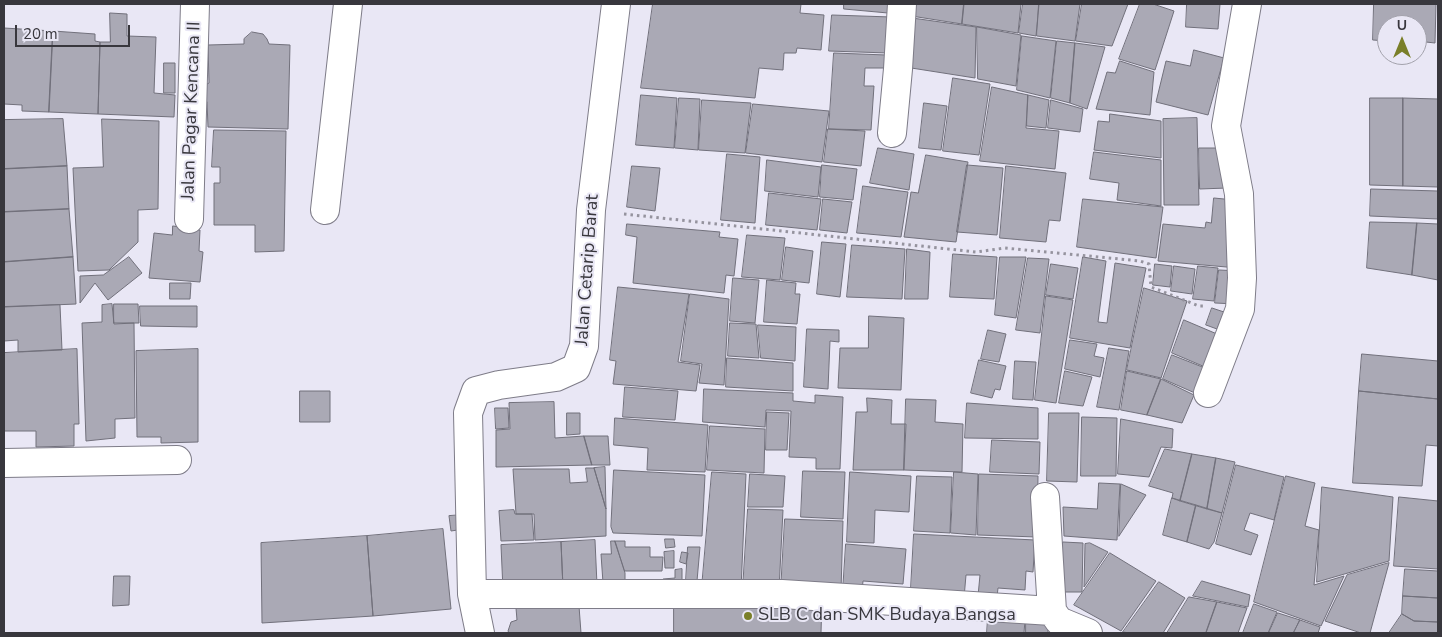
<!DOCTYPE html>
<html>
<head>
<meta charset="utf-8">
<style>
  body { margin:0 }
  #map { position:relative; width:1442px; height:637px; overflow:hidden; background:#e9e7f5; font-family:"Nunito Sans",sans-serif }
  canvas { display:block }
  .frame { position:absolute; inset:0; border:5px solid #38373d; pointer-events:none }
  .north { position:absolute; left:1377px; top:15px; width:50px; height:50px; box-sizing:border-box; background:#e9e7f5; border:1px solid #a2a1ab; border-radius:50%; rotate:0deg; font-size:14px; font-weight:700; line-height:20px; text-align:center; color:#38373d }
  .north::after { content:''; display:block; margin:auto; width:18px; height:22px; background:#7a7f29; clip-path:polygon(50% 0,100% 100%,50% 72%,0 100%) }
  .scale { position:absolute; left:15px; top:25px; width:115px; height:22px; box-sizing:border-box; border:2px solid #38373d; border-top:0; padding-left:6px; font-size:15px; line-height:18px; white-space:nowrap; color:#38373d; -webkit-text-stroke:4px #e9e7f5; paint-order:stroke }
</style>
</head>
<body>
<div id="map">
<canvas width="1442" height="637"></canvas>
<div class="frame"></div>
<div class="north">U</div>
<div class="scale">20 m</div>
</div>
<script>
const g = document.querySelector('canvas').getContext('2d');
g.lineJoin = 'round';
function paint(path, color) {
  g.fillStyle = color;
  g.fill(path, 'evenodd');
}
function strokePath(path, color, width, dash) {
  g.strokeStyle = color;
  g.lineWidth = width;
  g.lineCap = dash ? 'butt' : 'round';
  g.setLineDash(dash || []);
  g.stroke(path);
}
function write(font, color, halo, rows, align = 'center') {
  g.font = font + ' "Nunito Sans",sans-serif';
  g.lineWidth = 4;
  g.setLineDash([]);
  g.textBaseline = 'middle';
  g.strokeStyle = halo;
  g.fillStyle = color;
  for (const [text, x, y, turn = 0] of rows) {
    g.save();
    g.translate(x, y);
    g.rotate((+turn || 0) * Math.PI / 180);
    g.textAlign = isNaN(turn) ? turn : align;
    if (halo) g.strokeText(text, 0, 0);
    g.fillText(text, 0, 0);
    g.restore();
  }
}
const building = new Path2D(`
  M653 4H801L800 13 824 15 821 50 797 48 796 53H784L783 70 759 68 755 98 641 88Z
  M844 4H890L888 13 844 9Z
  M907 4H964L962 24 905 15Z
  M964 4H1021L1018 33 962 24Z
  M1023 4H1039L1036 36 1019 33Z
  M1039 4H1080L1075 41 1037 36Z
  M1082 4H1128L1112 46 1076 41Z
  M1140 4H1153L1174 11 1155 70 1119 59Z
  M1187 4H1220L1218 29 1186 27Z
  M1374 4H1436L1435 43 1417 41V25H1387V41L1373 40Z
  M110 13 127 14V36L156 37 154 93 175 95 174 117 98 114 100 42H110Z
  M832 15 891 17 888 53 829 51Z
  M905 17 976 27 975 78 905 67Z
  M977 27 1021 35 1016 86 978 79Z
  M4 28 53 31 49 112 22 111V105L4 104Z
  M53 31 95 34V41L100 42 98 114 49 112Z
  M252 32 263 34 267 39 269 44 290 45 288 129 208 127 207 102 205 99V85L209 83 208 45 244 44V39Z
  M1022 36 1056 41 1050 98 1017 90Z
  M1057 41 1075 43 1070 103 1051 98Z
  M1075 43 1105 47 1087 109 1070 103Z
  M1194 50 1224 58 1208 115 1156 102 1166 61 1190 66Z
  M834 53 886 55V68H865L864 86H874L871 130 829 129Z
  M1120 61 1154 72 1150 115 1096 109 1107 72 1115 73Z
  M164 63H175V93H164Z
  M953 78 990 84 979 155 943 151Z
  M992 87 1028 95 1026 128 1059 131 1055 169 980 161Z
  M641 95 677 98 674 148 636 145Z
  M1028 95 1049 100 1046 128 1027 126Z
  M679 98 700 99 698 150 675 148Z
  M1370 98H1403V186L1370 185Z
  M1403 98 1438 99V187L1403 186Z
  M702 100 751 103 745 153 699 150Z
  M1051 100 1083 109 1080 132 1048 128Z
  M924 103 947 106 941 150 919 148Z
  M753 104 829 111 822 162 746 153Z
  M1110 114 1161 121V158L1094 150 1098 121 1109 122Z
  M1197 118 1199 205H1164L1163 119Z
  M63 119 67 166 4 169V120Z
  M102 119 159 121 158 209 138 210V242L109 270 78 271 73 168 103 167Z
  M828 129 865 131 861 166 824 162Z
  M214 130 286 131 284 251 255 252V225H214V183H220V167H212Z
  M878 148 914 154 909 190 870 183Z
  M1199 148H1217L1218 159H1227V188L1200 189Z
  M1094 152 1161 160V206L1117 200 1119 183 1090 179Z
  M727 154 760 157 755 223 721 220Z
  M926 155 968 162 956 242 904 237 911 192 918 193Z
  M767 160 821 167 818 197 765 191Z
  M822 165 857 169 853 200 820 197Z
  M967 165 1003 168 997 235 957 232Z
  M67 166 69 209 4 212V169Z
  M632 166 660 168 655 211 627 207Z
  M1006 166 1066 173 1060 221 1049 220 1046 242 1000 238Z
  M863 186 908 192 901 237 857 233Z
  M1371 189 1438 191V219L1370 216Z
  M769 193 821 199 817 230 766 225Z
  M1214 198 1234 200 1238 268 1158 261 1163 224 1205 228 1206 222 1211 223Z
  M823 199 852 202 847 233 820 230Z
  M1083 199 1163 207 1156 258 1077 247Z
  M69 209 73 257 4 262V212Z
  M1370 222 1417 223 1412 275 1367 268Z
  M1417 223 1438 224V280L1412 275Z
  M627 224 720 232 719 237 738 239 734 276 726 275 724 293 633 283 637 237 626 235Z
  M173 226 200 230 199 251 203 252 200 282 149 278 154 233 172 235Z
  M747 235 785 238 780 280 742 277Z
  M822 242 846 244 840 297 817 294Z
  M852 245 905 249 902 299 847 297Z
  M786 247 813 251 809 283 782 280Z
  M907 249 930 252 928 299H905Z
  M953 254 997 257 994 299 950 297Z
  M73 257 76 304 4 307V262Z
  M129 257 142 273 108 300 95 283 80 303V276L103 275Z
  M1000 257H1026L1016 318 995 315Z
  M1083 257 1106 261 1098 322 1107 323 1115 263 1146 268 1130 348 1070 338Z
  M1028 258 1049 259 1040 333 1016 330Z
  M1051 264 1078 268 1073 299 1046 295Z
  M1155 264 1172 266 1170 287 1153 285Z
  M1174 266 1195 269 1192 294 1171 291Z
  M1198 266 1218 268 1214 301 1193 299Z
  M1219 270 1240 271 1236 304 1215 303Z
  M733 278 759 280 755 323 730 321Z
  M767 280 796 283 795 294H800L797 324 764 322Z
  M170 283H191L190 299H170Z
  M618 287 689 294 678 362 700 365 696 391 613 384 616 361 610 360Z
  M1144 288 1187 301 1161 378 1127 370Z
  M690 294 729 299 724 385 699 383 702 364 681 361Z
  M1046 296 1073 300 1056 403 1035 400Z
  M112 304 114 324 134 323 135 418 115 419V438L86 441 82 323 102 322V305Z
  M114 304H138L139 323H114Z
  M60 305 62 350 18 352V340L4 341V307Z
  M140 306H197V327L141 326Z
  M1212 308 1224 312 1217 329 1206 325Z
  M869 316 904 318 901 390 838 388 840 348H868Z
  M1184 320 1217 334 1205 367 1172 353Z
  M730 323 756 324 759 358 728 356Z
  M758 325 796 327 795 361 761 358Z
  M807 329 839 330V342L830 341 828 389 804 387Z
  M988 330 1006 334 999 362 981 359Z
  M1070 340 1097 344 1094 356 1104 358 1100 377 1065 369Z
  M1109 348 1129 351 1119 410 1097 407Z
  M77 349 79 424H74V446L36 447V431H4V353Z
  M198 349V442L161 443V437H137L136 351Z
  M1362 354 1438 361V358V399L1359 391Z
  M1172 355 1205 368 1195 393 1163 379Z
  M727 358 793 363V391L726 387Z
  M979 360 1006 366 1000 390 995 389 992 398 971 393Z
  M1015 361 1036 362 1033 400 1013 399Z
  M1065 371 1092 377 1083 406 1059 403Z
  M1127 371 1161 379 1147 415 1121 410Z
  M1161 379 1194 395 1182 423 1147 415Z
  M625 387 678 391 675 420 623 417Z
  M704 389 793 393V401L815 403V395L843 397 840 469H816V458L789 457 791 411 766 410 765 427 703 422Z
  M300 391H330V422H300Z
  M1359 391 1438 399V446L1426 445 1422 486 1353 483Z
  M867 398 892 400 891 424H906L904 470H853L856 412H867Z
  M906 399 936 400 935 422 963 424 962 472 904 470Z
  M554 402 555 438 584 436 592 465 496 467V430L510 429 509 403Z
  M967 403 1038 408V439L965 438Z
  M495 408H508L509 428 496 429Z
  M767 412 789 413 787 450H766Z
  M567 413H580V434L567 435Z
  M1049 413H1079L1077 482 1047 481Z
  M1082 417 1117 418 1116 476H1081Z
  M615 418 708 425 705 472 647 470 648 448 614 445Z
  M1121 419 1173 429 1172 448 1161 447 1149 477 1118 474Z
  M710 426 765 429 764 473 707 470Z
  M584 436H608L610 465H592Z
  M992 440 1040 442 1039 474 990 472Z
  M1165 449 1192 454 1180 501 1172 498 1173 493 1149 486Z
  M1192 454 1216 458 1207 509 1180 501Z
  M1216 458 1235 462 1222 513 1207 509Z
  M1236 465 1284 477 1274 520 1250 513 1244 530 1258 535 1251 555 1216 544Z
  M605 467 606 509 594 468Z
  M586 468H594L606 509V536L535 540 534 514H516L513 469H569L570 483 587 482Z
  M614 470 705 475 702 536 613 533 611 527Z
  M803 471 845 472 843 519 801 517Z
  M712 472 746 474 741 589 702 587Z
  M850 472 911 476 909 512 875 510 874 543 847 542Z
  M954 472 978 474 976 535 951 533Z
  M750 474 785 476 783 507H748Z
  M979 474 1038 476 1037 537 978 535Z
  M917 476 952 477 950 533 914 531Z
  M1286 476 1315 483 1305 526 1319 530 1314 585 1344 576 1321 626 1254 602Z
  M1099 483 1120 484 1117 540 1064 536 1063 507 1097 509Z
  M1121 484 1146 495 1119 536Z
  M1322 487 1393 497 1389 561 1317 582Z
  M1399 497 1438 501V569L1394 566Z
  M1172 498 1196 505 1187 542 1163 535Z
  M1196 505 1222 513 1214 542 1209 549 1187 542Z
  M748 509 783 510 779 590 743 588Z
  M514 510 515 514H532L534 540 501 541 499 511Z
  M463 515 464 529 451 531 449 516Z
  M785 519 843 521 841 591 781 590Z
  M443 529 451 609 373 616 367 536Z
  M914 534 1035 540 1033 572 1026 571 1025 590 998 588 997 597 978 596 980 575H966L964 598 928 596V589L911 588Z
  M367 536 373 616 262 623 261 543Z
  M665 539H674L675 547 666 548Z
  M595 540 597 585 563 588 561 542Z
  M611 541H615L625 573V583H603L601 554H611Z
  M615 541H625V547H650V557H663L662 571H625Z
  M561 542 563 588 503 590 501 545Z
  M1063 542 1083 543 1082 592H1059Z
  M1090 543 1108 552 1084 587 1085 544Z
  M846 544 906 549 903 584 863 581 862 592 843 591Z
  M688 547H700L697 581H686Z
  M674 551V568H665L664 552Z
  M682 552 688 553 686 564 680 562Z
  M1110 553 1156 581 1121 631 1074 605Z
  M1389 563 1370 633H1361L1325 621 1347 575Z
  M682 569V587H664L663 579 675 578V570Z
  M1405 569 1438 571V598L1403 596Z
  M114 576H130L129 605 113 606Z
  M1202 581 1250 595 1248 607 1193 596Z
  M1159 582 1185 598 1163 633H1129L1123 632Z
  M1403 596 1438 598V622L1414 621 1402 614Z
  M674 597 822 599 821 633H674Z
  M1189 597 1217 602 1206 633H1167Z
  M1217 602 1247 608 1238 633H1206Z
  M1254 604 1277 612 1268 633H1243Z
  M579 606 581 633H509L508 631 511 622 517 620 516 608Z
  M1278 613 1300 620 1293 633H1269Z
  M1402 614 1414 621 1438 622V633H1389Z
  M988 618 1025 620 1024 633H987Z
  M1026 620 1048 624V633H1026Z
  M1300 620 1320 627 1318 633H1294Z`);
paint(building, '#aaa9b5');
strokePath(building, '#71707b', 1);
const minor = new Path2D(`
  M892 133 898 69 902 4
  M325 210 348 4
  M189 219 195 4
  M1208 393 1240 309 1242 278 1239 194 1226 126 1247 4
  M4 463 177 460
  M1045 497 1052 611 1059 621 1088 633
  M472 594H782L1052 611
  M480 633 472 594 468 413 476 391 499 385 556 377 576 368 584 346 591 210 616 4`);
strokePath(minor, '#7e7c88', 30);
strokePath(new Path2D(`
  M624 214 976 252 1005 248 1140 261 1149 264 1151 287 1199 306H1205`), '#95939e', 3, [2.5, 4]);
strokePath(minor, '#fff', 28);
for (const [x, y, r, color] of [
  [748,616,5,"#7a7f29"]
]) {
  const dot = new Path2D();
  dot.arc(x, y, r, 0, 2 * Math.PI);
  g.fillStyle = color;
  g.fill(dot);
  strokePath(dot, '#e9e7f5', 2);
}
write('18px', '#38373d', '#e9e7f5', [
  ["Jalan Pagar Kencana II",192,111,-88],
  ["Jalan Cetarip Barat",588,270,-86]
]);
write('18px', '#38373d', '#e9e7f5', [
  ["SLB C dan SMK Budaya Bangsa",758,616]
], 'left');
</script>
</body>
</html>
